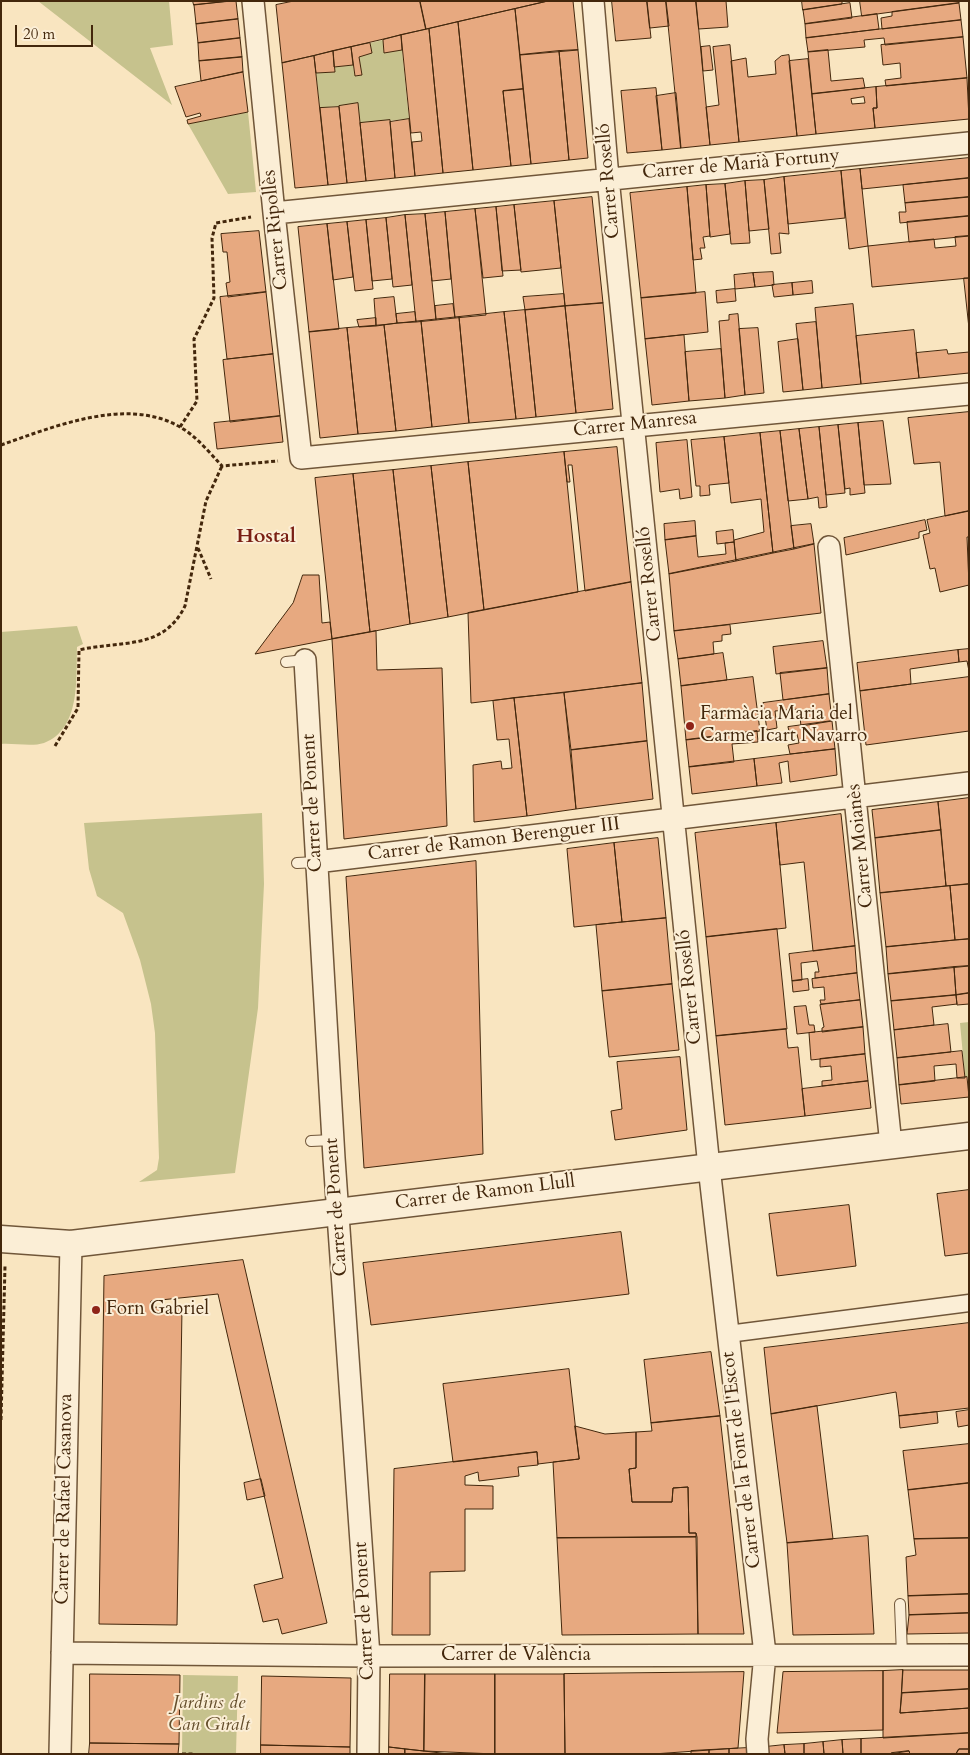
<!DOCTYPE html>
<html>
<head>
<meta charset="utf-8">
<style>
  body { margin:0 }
  #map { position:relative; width:970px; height:1755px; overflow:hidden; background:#f9e5c0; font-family:Cardo,serif }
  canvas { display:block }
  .frame { position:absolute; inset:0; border:2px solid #43270c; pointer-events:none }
  .scale { position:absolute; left:15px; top:25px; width:78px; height:22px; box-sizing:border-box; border:2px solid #43270c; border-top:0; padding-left:6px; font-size:15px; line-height:18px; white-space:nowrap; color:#43270c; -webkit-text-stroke:4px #fbeed6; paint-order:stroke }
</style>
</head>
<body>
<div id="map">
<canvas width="970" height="1755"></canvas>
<div class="frame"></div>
<div class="scale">20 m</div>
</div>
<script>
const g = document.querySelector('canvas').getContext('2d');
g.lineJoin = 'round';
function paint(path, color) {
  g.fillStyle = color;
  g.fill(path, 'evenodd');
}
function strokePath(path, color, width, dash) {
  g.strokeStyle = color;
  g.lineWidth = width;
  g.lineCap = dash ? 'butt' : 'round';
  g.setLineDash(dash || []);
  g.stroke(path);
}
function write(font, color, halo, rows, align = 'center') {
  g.font = font + ' Cardo,serif';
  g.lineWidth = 4;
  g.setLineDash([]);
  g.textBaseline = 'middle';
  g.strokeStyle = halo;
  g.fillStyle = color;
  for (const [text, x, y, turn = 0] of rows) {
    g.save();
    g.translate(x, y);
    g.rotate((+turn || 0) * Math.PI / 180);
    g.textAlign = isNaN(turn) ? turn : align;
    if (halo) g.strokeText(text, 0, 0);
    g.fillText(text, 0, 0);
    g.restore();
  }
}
paint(new Path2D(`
  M38 1H169L173 45 150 48 172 105Z
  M383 40 384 53 402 50 409 119 360 123 357 104 320 108 316 73 335 72 334 67 353 65 355 76 362 75 359 57 372 53 370 43Z
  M248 112 256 192 228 194 188 124Z
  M77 626 83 644 77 647C76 678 81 729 44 743 32 747 14 743 1 744V632Z
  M262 813 264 884 258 1008 235 1173 139 1182 157 1170 159 1158 155 1033 151 1004 140 960 123 913 97 896 89 869 84 823Z
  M969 1022V1077L965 1078 960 1023Z
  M183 1675 238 1676 236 1754H182Z`), '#c6c28d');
const building = new Path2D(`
  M193 1H229L194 5Z
  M236 1 238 19 196 24 194 5Z
  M294 1H420L426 29 282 63 276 5Z
  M420 1H548L426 29Z
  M548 1H573L578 50 520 55 515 9Z
  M612 1H647L651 38 616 41Z
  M647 1H666L669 26 650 28Z
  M666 1H696L710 145 681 148Z
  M696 1H726L728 27 699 29Z
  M802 1H842V4L803 10Z
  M860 1H959V3L862 16Z
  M850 3 852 18 805 24 803 10Z
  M959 3 961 20 882 29 881 18 892 16V12Z
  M515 9 523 89 503 91 511 166 473 170 458 22Z
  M877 14 879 29 806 38 805 24Z
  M238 19 240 38 198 43 196 24Z
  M961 20 963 37 885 45 884 38 864 40 865 47 808 52 806 38Z
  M458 22 473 170 443 173 429 29Z
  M429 29 443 173 415 176 412 142 422 141 421 132 411 133 401 35Z
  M401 35 402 50 384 53 383 40Z
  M963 37 967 78 886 86 885 80 901 78 900 63 883 65 881 45Z
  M240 38 242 57 199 61 198 43Z
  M370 43 372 53 359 57 362 75 355 76 351 47Z
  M730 45 739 142 710 145 706 107 719 105 713 47Z
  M710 46 713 70 703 71 701 47Z
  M351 47 353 65 334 67 333 51Z
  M578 50 588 158 569 160 559 51Z
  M828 50 831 81 863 78 865 88 812 94 808 52Z
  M333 51 335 72 316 73 314 56Z
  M559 51 569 160 531 164 520 55Z
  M789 55 797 136 739 142 731 61 746 58 748 77 776 74 775 61 781 56Z
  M314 56 328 185 295 188 282 63Z
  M242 57 243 72 201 81 199 61Z
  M808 59 816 134 797 136 789 61Z
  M243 72 248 112 188 124 187 120 201 116 200 113 186 117 175 87Z
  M967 78 969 119 875 128 873 108H877L876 87Z
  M876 87 877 108H873L875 128 816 134 812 94ZM864 97 865 103 852 104 851 99Z
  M656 88 662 150 627 153 621 91Z
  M523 89 531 164 511 166 503 91Z
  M676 93 681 148 662 150 656 96Z
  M358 103 366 181 347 183 339 106Z
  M339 107 347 183 328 185 320 108Z
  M409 119 415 176 395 178 390 122Z
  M390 120 395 178 366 181 360 123Z
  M969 158V178L862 189 860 169Z
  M860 169 868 246 849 249 841 171Z
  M841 171 845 218 788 224 784 177Z
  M784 177 789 234 779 233 781 253 771 254 764 180Z
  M969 178V197L905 203 903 185Z
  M764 180 769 229 749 231 745 181Z
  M745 181 750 243 731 244 725 184Z
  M725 184 730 234 710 237 706 185Z
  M706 185 710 236 703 237 705 248H700L702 259 693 260 687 187Z
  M687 187 696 293 641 298 630 193Z
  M592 197 603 303 565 306 554 201Z
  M969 197V216L900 223 899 212H906L905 203Z
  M554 201 561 268 521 272 514 205Z
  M514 205 521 270 502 271 496 207Z
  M496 207 503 276 483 278 475 209Z
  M475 209 486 315 455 318 445 212Z
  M445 212 451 279 432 281 425 214Z
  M425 214 436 320 416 322 405 215Z
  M405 215 412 285 393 287 386 218Z
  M969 216V236L909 242 907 222Z
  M386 218 392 279 372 281 366 220Z
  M366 220 373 289 355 291 347 222Z
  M347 222 353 277 333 280 327 224Z
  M327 224 339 329 309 332 298 227Z
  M259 231 266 292 228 297 226 283 230 282 227 252H223L221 234Z
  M969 236V278L872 287 868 246 934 239 935 248 956 246 955 237Z
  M773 272 774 285 755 287 753 273Z
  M753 273 755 287 735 289 734 275Z
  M964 278H969V328Z
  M812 281 813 293 793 295 792 283Z
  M792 283 793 295 774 297 772 285Z
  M735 289 736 301 717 303 716 291Z
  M266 292 273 354 227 359 220 297Z
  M705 292 708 332 645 339 641 298Z
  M564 294 565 306 525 310 523 297Z
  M394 297 397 323 376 326 374 299Z
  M603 303 613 409 576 413 565 306Z
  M453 304 455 318 436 320 435 306Z
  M853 304 861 384 822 388 815 308Z
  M565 306 576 413 536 417 525 310Z
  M525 310 536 417 516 419 504 312Z
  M415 312 416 322 397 323 396 314Z
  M504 312 516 419 469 423 459 317Z
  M738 314 745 395 725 398 719 321 729 320V315Z
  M459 317 469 423 432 427 421 321Z
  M376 318V326L359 327 357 320Z
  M421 321 432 427 396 431 384 325Z
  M816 322 822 388 803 390 796 324Z
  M384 325 396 431 358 434 347 328Z
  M347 328 358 434 320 438 309 332Z
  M758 328 764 393 745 395 739 329Z
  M914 330 919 378 861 384 856 336Z
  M684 335 689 401 652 405 645 339Z
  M798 339 803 390 783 392 778 342Z
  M721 349 725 398 689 401 685 352Z
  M947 350 948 354 969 352V373L919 378 916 353Z
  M273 354 280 416 230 422 223 360Z
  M969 412V511L945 516 940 462 914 464 908 418Z
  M280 416 283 442 217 449 214 423Z
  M883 421 891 484 864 485 858 423Z
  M858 423 865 493 850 495V488L845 489 838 425Z
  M838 425 845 493 826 495 819 427Z
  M819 427 826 495 827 507 819 508 818 497 808 499 799 429Z
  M799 429 808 499 788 501 780 431Z
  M780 431 794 549 773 553 760 433Z
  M760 433 773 553 736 561 734 540 764 532 761 499 731 503 724 437Z
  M724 437 729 483 709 485 710 495 700 496V486H696L691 440Z
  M687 440 692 497 680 499 679 489 660 492 656 443Z
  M617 447 631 582 585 591 572 465H568L570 482H567L564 452Z
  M564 452 578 592 484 610 468 462Z
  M468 462 484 610 448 617 431 466Z
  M431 466 448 617 410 624 393 470Z
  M393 470 410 624 370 632 353 474Z
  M353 474 370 632 332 639 315 478Z
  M969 511V537H967L969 585 940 592 935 568 930 569 923 535 930 533 927 520Z
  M925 520 927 530 919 532V538L846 555 844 538Z
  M695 521 696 536 665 540 664 524Z
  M811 524 814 544 794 549 791 526Z
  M733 530 734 542 717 544 716 532Z
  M696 536 698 557 726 554 725 543 734 542 736 561 669 574 665 540Z
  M814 544 821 613 674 631 669 574Z
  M303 575H319L322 623 330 622 332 639 255 654 293 603Z
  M631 582 642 683 471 703 468 613Z
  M730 625 731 634 722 635V641L713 642 714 654 678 659 674 631Z
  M376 631 377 670 442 668 447 826 344 839 332 639Z
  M823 641 827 668 776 674 773 647Z
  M969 649V671L967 661 959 662 958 650Z
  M958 650 959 662 910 669 911 684 860 691 857 663Z
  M723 653 727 680 681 686 678 659Z
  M827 668 829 694 783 700 780 673Z
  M753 677 760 731 686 740 681 686Z
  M969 677V731L866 745 860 691Z
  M642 683 647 741 571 750 564 693Z
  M564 693 576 809 527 816 514 698Z
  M829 694 832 721 801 726 799 709 775 711 777 728 767 730 763 703Z
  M514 698 527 816 474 822 473 765 501 761 502 769 512 768 509 739 497 740 493 701Z
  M832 721 835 749 790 754 788 745 799 743 797 734 790 735 788 727Z
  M757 731 758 742 732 744 734 762 689 767 686 740Z
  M647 741 653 799 576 809 571 750Z
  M835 749 837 775 790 782 788 761 779 763 782 783 757 786 754 759Z
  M754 759 757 786 692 794 689 767Z
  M969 798V884L946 886 938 802Z
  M938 802 941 830 875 838 872 810Z
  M841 814 855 946 813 951 804 862 780 865 776 823Z
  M776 823 786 928 706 937 695 833Z
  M941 830 946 886 880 893 875 838Z
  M658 838 666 918 622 922 614 843Z
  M614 843 622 922 574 927 567 849Z
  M476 861 483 1154 364 1168 346 877Z
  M969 884V939L955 940 950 886Z
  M950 886 955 940 886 947 880 893Z
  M666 918 672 984 602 991 596 925Z
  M777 929 787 1029 716 1036 706 937Z
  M969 939V966L888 974 886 947Z
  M855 946 857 973 815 978V972H819L817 961 801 963 802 980 792 981 789 954Z
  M969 966V993L956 995 954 967Z
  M954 967 956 995 891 1001 888 974Z
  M857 973 860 1000 821 1004 820 1000H825L824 987 813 988 812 979Z
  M808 979 809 990 793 992 792 981Z
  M672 984 679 1050 609 1057 602 991Z
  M969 993V1004L957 1005 956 995Z
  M956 995 957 1004 932 1007 934 1025 894 1030 891 1001Z
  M860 1000 863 1027 822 1032V1028L824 1027 820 1005Z
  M806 1006 809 1025H814L815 1032 797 1034 794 1007Z
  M948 1024 951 1052 897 1058 894 1030Z
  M863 1027 865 1054 811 1060 809 1033Z
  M786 1029 788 1048 798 1047 805 1116 725 1125 716 1036Z
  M962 1051 965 1078H957L956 1064 934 1066 935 1081 899 1085 897 1058Z
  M865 1054 868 1081 822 1086V1081L832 1080 831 1066 820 1067V1059Z
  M680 1057 687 1130 615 1140 611 1111 622 1109 617 1062Z
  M967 1077 969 1097 901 1104 899 1085Z
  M868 1081 871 1108 805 1116 802 1089Z
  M969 1190V1253L945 1256 937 1194Z
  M849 1205 856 1266 777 1276 769 1214Z
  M621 1232 629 1294 371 1325 363 1263Z
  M243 1260 327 1623 282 1634 278 1619 263 1622 254 1585 283 1578 218 1294 151 1301 150 1307 182 1308 177 1625 99 1624 104 1276Z
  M969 1323V1408L899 1416 896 1392 771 1414 764 1348Z
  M711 1352 720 1416 651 1423 644 1360Z
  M569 1369 579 1459 538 1464 537 1452 453 1462 443 1384Z
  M817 1406 833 1539 787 1543 771 1414Z
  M969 1410V1425L958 1427 956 1412Z
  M937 1412 938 1423 900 1428 899 1416Z
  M720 1416 744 1634H698L697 1537 696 1533H689L688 1487 673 1488 672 1502H632L629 1469 636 1468V1432L652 1431 651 1423Z
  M575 1426 605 1434 636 1432V1468L629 1469 632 1502H672L673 1488 688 1487 689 1533H696V1537L557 1538 553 1462 579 1459Z
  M969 1444V1483L908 1490 903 1451Z
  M537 1452 538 1465 518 1467 519 1476 479 1481 478 1472 465 1476V1485L493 1486V1509H465V1571L430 1572V1635H392L394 1469Z
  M261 1479 265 1496 247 1500 244 1483Z
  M969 1483V1538L914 1539 908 1490Z
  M868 1536 874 1634 793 1635 787 1543Z
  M696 1537 698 1634 562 1635 557 1538Z
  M969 1538V1594L908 1596 906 1557 916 1555 914 1539Z
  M969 1594V1613L909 1615 908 1596Z
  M969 1613V1633L907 1634 909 1615Z
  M903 1670H969V1689L902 1693Z
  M903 1670 900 1713 969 1708V1733L883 1738V1671Z
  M883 1671V1730L777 1733 783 1672Z
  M744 1672 738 1748 653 1754H565L564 1674Z
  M90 1674 180 1675 179 1744 90 1743Z
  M390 1674H425L424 1751 389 1747Z
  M425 1674H495V1754L424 1751Z
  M495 1674H564L565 1754H495Z
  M262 1676 351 1678 350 1747 261 1745Z
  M969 1689V1708L900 1713 902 1693Z
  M969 1733V1749H959L956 1754H910L909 1751 890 1754H861V1739Z
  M861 1739V1754H843L842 1740Z
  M842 1740 843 1754H824L823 1742Z
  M823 1742 824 1754H804V1744Z
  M90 1743 179 1744 178 1754H89Z
  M804 1744V1754H785L784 1745Z
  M261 1745 350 1747V1754H261Z
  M784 1745 785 1754H766L765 1747Z
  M389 1747 405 1749V1754H389Z
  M747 1748 748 1754H729V1749Z
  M405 1749 424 1751 449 1754H405Z
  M729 1749V1754H709V1750Z
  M959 1749H969V1754H956Z
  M709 1750V1754H691V1751Z
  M909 1751 910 1754H890L891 1753Z`);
paint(building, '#e7a980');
strokePath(building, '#43270c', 1);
const service = new Path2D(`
  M286 662 305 660
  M297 863 316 862
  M311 1141 333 1140
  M900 1604 902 1655`);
const pedestrian = new Path2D(`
  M728 1334 969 1303`);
const minor = new Path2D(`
  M253 1 274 213 301 458 969 394
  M593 1 608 178 709 1167 765 1654 757 1739 758 1754
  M274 213 969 143
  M829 547 891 1145
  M305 660 334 1158 369 1656 368 1754
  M316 862 969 783
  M62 1653 369 1656 969 1655
  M60 1754 71 1244`);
const tertiary = new Path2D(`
  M1 1239 71 1244 969 1136`);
strokePath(service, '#705639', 12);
strokePath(pedestrian, '#705639', 19);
strokePath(minor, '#705639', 24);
strokePath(tertiary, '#705639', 29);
strokePath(new Path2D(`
  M180 427 197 401 194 339 214 298 212 238 216 223 251 217
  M1 445C53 427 127 396 180 427 196 436 210 453 222 466L278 461
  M198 548 211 579
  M55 746 78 708 79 650C121 640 163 651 185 606L206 501 222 466
  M1 1420 5 1266
  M182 1754H194`), '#43270c', 3, [4, 2.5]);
strokePath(service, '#fbeed6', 10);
strokePath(pedestrian, '#fbeed6', 16);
strokePath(minor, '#fbeed6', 21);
strokePath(tertiary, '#fbeed6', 26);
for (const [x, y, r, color] of [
  [690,726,5,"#8f2418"],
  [96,1310,5,"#8f2418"]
]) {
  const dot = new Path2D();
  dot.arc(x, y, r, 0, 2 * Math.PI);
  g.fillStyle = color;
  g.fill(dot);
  strokePath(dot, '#fbeed6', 2);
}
write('19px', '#43270c', '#fbeed6', [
  ["Carrer de Marià Fortuny",741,165,-5],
  ["Carrer Roselló",609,181,-95],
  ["Carrer Ripollès",276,230,-96],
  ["Carrer Manresa",635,425,-6],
  ["Carrer Roselló",650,584,-96],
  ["Carrer de Ponent",313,803,-93],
  ["Carrer de Ramon Berenguer III",494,840,-7],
  ["Carrer Moianès",861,846,-96],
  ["Carrer Roselló",690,987,-96],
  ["Carrer de Ramon Llull",485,1193,-7],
  ["Carrer de Ponent",337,1207,-94],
  ["Carrer de la Font de l'Escot",742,1460,-97],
  ["Carrer de Rafael Casanova",65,1499,-89],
  ["Carrer de Ponent",365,1611,-93],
  ["Carrer de València",516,1656]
]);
write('19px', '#43270c', '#fbeed6', [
  ["Farmàcia Maria del",700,715],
  ["Carme Icart Navarro",700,737],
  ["Forn Gabriel",106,1310]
], 'left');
write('italic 19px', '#644e2c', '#fbeed6', [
  ["Jardins de",209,1704],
  ["Can Giralt",209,1726]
]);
write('bold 20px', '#7a1f14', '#fbeed6', [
  ["Hostal",266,537]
]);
</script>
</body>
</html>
